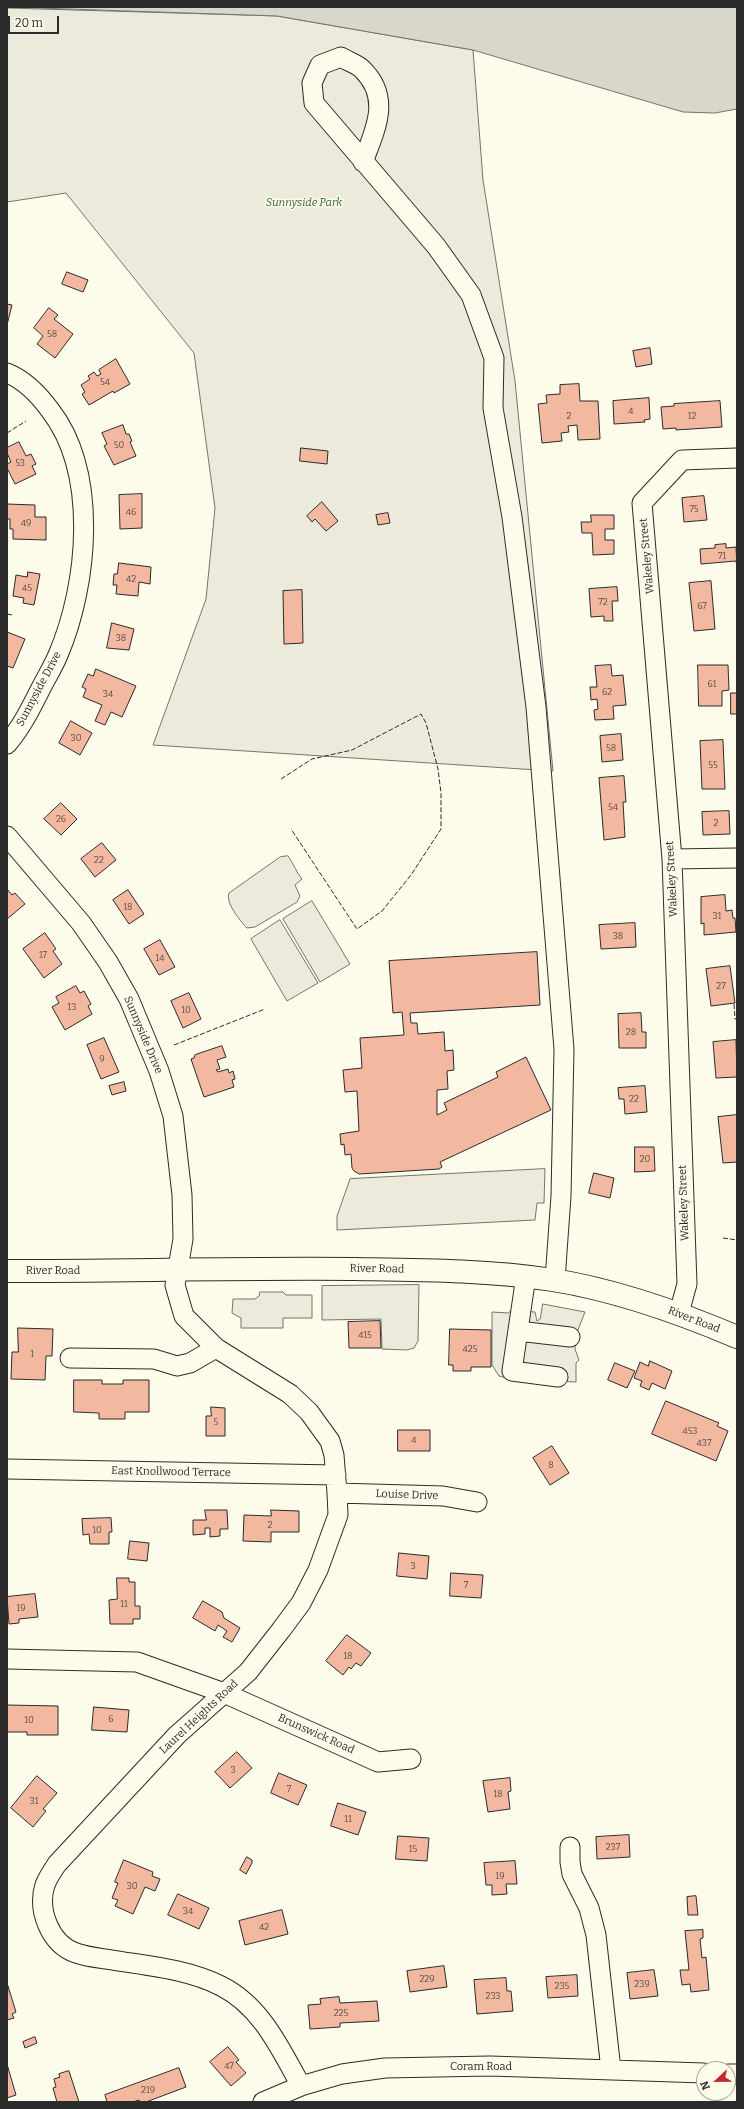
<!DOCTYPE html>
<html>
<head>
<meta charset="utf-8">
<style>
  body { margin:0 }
  #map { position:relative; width:744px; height:2109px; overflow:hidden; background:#fdfbea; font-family:Bitter,serif }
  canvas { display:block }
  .frame { position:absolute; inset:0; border:8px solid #2b2b2b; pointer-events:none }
  .north { position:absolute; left:696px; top:2061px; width:40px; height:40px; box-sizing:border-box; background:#fdfbea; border:1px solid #a9a89e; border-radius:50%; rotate:248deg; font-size:11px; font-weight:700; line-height:16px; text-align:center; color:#2b2b2b }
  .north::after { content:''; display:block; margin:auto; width:14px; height:18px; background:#c62828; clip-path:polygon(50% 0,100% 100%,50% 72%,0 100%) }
  .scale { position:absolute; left:8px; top:16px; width:51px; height:18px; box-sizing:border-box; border:2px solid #2b2b2b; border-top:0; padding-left:5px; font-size:12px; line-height:14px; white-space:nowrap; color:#2b2b2b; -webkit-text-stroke:3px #fdfbea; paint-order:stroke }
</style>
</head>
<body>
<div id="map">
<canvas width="744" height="2109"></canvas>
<div class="frame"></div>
<div class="north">N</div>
<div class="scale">20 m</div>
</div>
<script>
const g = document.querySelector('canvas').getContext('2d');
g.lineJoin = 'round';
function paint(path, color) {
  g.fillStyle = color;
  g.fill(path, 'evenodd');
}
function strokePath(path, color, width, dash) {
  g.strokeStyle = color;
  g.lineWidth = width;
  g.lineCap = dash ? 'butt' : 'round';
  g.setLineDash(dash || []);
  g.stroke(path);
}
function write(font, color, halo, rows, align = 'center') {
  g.font = font + ' Bitter,serif';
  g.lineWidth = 3;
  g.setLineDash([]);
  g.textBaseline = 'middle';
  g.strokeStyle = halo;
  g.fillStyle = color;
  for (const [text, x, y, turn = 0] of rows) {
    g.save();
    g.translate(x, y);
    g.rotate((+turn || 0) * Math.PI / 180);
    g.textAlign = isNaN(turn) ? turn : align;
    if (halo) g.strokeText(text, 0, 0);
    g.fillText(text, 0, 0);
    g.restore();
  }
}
const green = new Path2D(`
  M7 8 277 16 473 50 483 180 515 381 553 771 153 745 206 599 215 508 194 353 66 193 7 202Z
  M288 856C294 864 296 872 302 879L295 885 300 896 297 902 255 927 247 928C240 921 225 902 229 893L280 857Z
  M312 901 350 964 320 982 283 919Z
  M280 920 318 983 287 1001 251 939Z`);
paint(green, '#ecebdb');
strokePath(green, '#74746e', 1);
const parking = new Path2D(`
  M545 1169 544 1203H537L535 1220 337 1230V1216L350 1179Z
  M419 1285 418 1341 414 1348 407 1350 382 1349 381 1319 322 1320V1286Z
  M260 1292H283L286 1295H312V1318H283V1328H241V1318L232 1313 233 1299H255L259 1296Z
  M543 1304 585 1312 576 1335 575 1349 579 1360 576 1363V1382L510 1379 499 1376 492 1365V1312L508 1313 512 1310 535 1312 537 1321 540 1319Z`);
paint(parking, '#eceadb');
strokePath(parking, '#74746e', 1);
const water = new Path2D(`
  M7 7H737V109L715 113 683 112 473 50 277 16Z`);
paint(water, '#d8d7c9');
strokePath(water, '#74746e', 1);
const building = new Path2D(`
  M67 272 88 280 83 292 62 284Z
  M7 304 12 305 7 325Z
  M49 308 58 315 54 319 73 334 55 358 37 344 43 336 34 328Z
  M650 348 652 364 636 367 633 351Z
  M116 359 130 384 114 393 113 391 89 405 82 394 85 392 81 385 90 379 88 376 94 372 97 376 101 374 99 370Z
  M579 384 580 401H598L600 439 578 440 577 425 568 426 569 432 561 433 562 441 542 443 538 404 547 403 546 395 560 394V385Z
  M649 398 650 419 644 420 645 422 614 424 613 401Z
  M720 401 722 427 676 430V428L663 429 661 407 674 406V404Z
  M123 425 126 434H129L132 441 130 442 136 456 114 465 104 446 107 444 102 433Z
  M19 442 26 456 31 454 36 464 32 466 36 474 15 484 7 468V464L11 462 7 453V448Z
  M301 448 328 451 327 464 300 461Z
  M142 494V528L120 529 119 495Z
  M704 496 707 520 684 522 682 498Z
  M322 502 338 521 326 531 315 519 312 522 307 516Z
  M7 504 35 505V517H46V540L13 539V529H10V519H7Z
  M388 513 390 523 378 525 376 515Z
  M591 515H614V529H605V540H614V554L593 555 592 533H582L581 522H591Z
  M726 544V548L736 547 737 567 736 561 701 564 700 549 715 548V545Z
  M119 563 151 567 150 584 139 582 138 596 116 594 117 585H113L114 574H117Z
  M28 572 40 574 34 605 23 603 24 598 13 596 16 575 27 577Z
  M711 581 715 629 694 631 689 583Z
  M617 587 618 601H612L613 621H604V616L591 617 589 589Z
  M302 590 303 643 284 644 283 591Z
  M112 623 134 629 129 650 107 648Z
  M7 632 25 639 13 668 7 666Z
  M611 665 612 676 623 675 626 705 613 706 614 719 595 720 594 710 598 709 597 699 591 700 590 687H597L595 666Z
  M698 665H728L729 690 722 691V706H699Z
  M96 669 136 686 122 717 111 712 105 725 95 721 102 705 83 697 86 689 82 687 88 674 93 676Z
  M731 693H737V714H731Z
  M71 721 92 733 80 755 59 743Z
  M621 734 623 760 602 762 600 736Z
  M723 740 725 789H702L700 741Z
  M624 776 626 802H623L625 837 604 840 599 778Z
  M61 803 77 819 61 835 44 819Z
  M729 811 730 834 703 835 702 812Z
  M102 843 116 860 95 877 81 859Z
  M7 889 12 895 15 893 25 904 7 919Z
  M128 890 144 914 129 924 113 900Z
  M725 895 726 911 732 910 733 918H735L736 932 704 935V923L701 924V897Z
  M635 923 636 947 601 949 599 925Z
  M45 933 56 949 53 951 62 964 44 978 23 949Z
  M160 940 175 967 159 975 144 949Z
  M537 952 540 1005 410 1013 411 1023H417L418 1034 444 1032 445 1051 453 1050 454 1070 447 1071 448 1089 437 1090V1115L447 1110 444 1103 498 1077 496 1072 526 1057 551 1110 440 1162 442 1167 439 1169 359 1174 354 1171 352 1168 351 1154 345 1155 344 1144 341 1145 340 1134 359 1131 357 1091 345 1092 343 1070 362 1068 360 1038 404 1035 402 1012 393 1013 389 961Z
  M730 966 735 1003 711 1006 706 969Z
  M76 986 80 993 84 991 91 1004 88 1006 92 1014 65 1030 52 1007 59 1003 56 997Z
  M189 993 201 1019 183 1028 171 1001Z
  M641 1013 642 1032H646V1048H619L618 1014Z
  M104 1038 119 1072 101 1079 87 1045Z
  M736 1040 737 1077 716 1078 713 1042Z
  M222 1046 226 1057 217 1060 220 1069 216 1070 218 1072 228 1069 229 1073 233 1071 235 1079 232 1080 234 1087 204 1097 191 1059 194 1058 195 1055Z
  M124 1082 126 1091 112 1095 109 1086Z
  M645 1086 647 1112 625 1114 624 1099H619L618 1088Z
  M737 1115V1162L723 1163 718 1117Z
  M635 1147H654L655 1171 635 1172Z
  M594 1173 614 1178 610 1198 589 1193Z
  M380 1321 381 1348H349L348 1322Z
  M18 1328 53 1329 52 1356H46L45 1380 11 1379 12 1352H18Z
  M450 1329 491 1330V1367H471V1371H453V1365H449Z
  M650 1361 672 1371 665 1389 652 1383 649 1390 640 1386 642 1381 634 1378 640 1362 648 1366Z
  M615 1363 635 1371 627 1388 608 1380Z
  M74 1380H102V1384H123V1380H149V1412H125V1419H99V1413L74 1412Z
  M666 1401 719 1423 717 1426 728 1431 716 1461 652 1434Z
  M211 1407 225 1408V1436H206V1416H211Z
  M398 1430H430V1451H398Z
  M552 1446 569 1473 550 1485 533 1458Z
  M205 1510H227L228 1529H220V1536L210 1537V1528H205V1534L193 1535V1520H206Z
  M271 1510 299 1511V1532H271V1542L243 1541 244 1515 271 1516Z
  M111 1518 112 1532H109V1544H90L89 1534 83 1535 82 1519Z
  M130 1541 149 1543 147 1561 128 1559Z
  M399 1553 429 1556 427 1579 397 1576Z
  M451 1573 483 1575 481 1598 450 1596Z
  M117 1578H129V1582H135V1606H140V1619H133V1624H110L109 1600 117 1599Z
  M35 1594 38 1617 19 1619V1623L9 1624 7 1597Z
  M203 1601 222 1612 224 1618 240 1628 232 1642 223 1637 227 1631 218 1625 215 1631 193 1618Z
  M347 1635 371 1653 361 1666 356 1663 351 1669 349 1667 343 1675 326 1661Z
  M7 1705 58 1706V1735H27V1732H7Z
  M94 1707 129 1710 127 1732 92 1730Z
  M237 1752 252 1768 230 1788 215 1772Z
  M279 1773 307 1785 298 1805 271 1793Z
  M37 1776 57 1793 43 1809 46 1811 33 1827 11 1808Z
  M510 1778 511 1791 508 1792 510 1809 488 1812 483 1781Z
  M338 1803 366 1812 358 1835 331 1826Z
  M629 1835 630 1857 597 1859 596 1837Z
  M398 1836 429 1838 427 1861 396 1859Z
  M247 1857 252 1860V1863L246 1874 240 1870Z
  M124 1860 153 1872 152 1876 160 1879 155 1891 145 1887 133 1914 115 1906 118 1900 112 1898 118 1883 115 1882Z
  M515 1861 517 1884H506L507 1894 492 1895V1885H486L484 1863Z
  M178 1894 209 1908 199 1929 168 1915Z
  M696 1896 698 1915H688L687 1897Z
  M282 1910 288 1934 245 1945 239 1921Z
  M703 1930V1938L700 1939 702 1958 706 1957 709 1990 691 1992 690 1984 682 1985 680 1970H689L685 1931Z
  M444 1966 447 1987 410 1992 407 1971Z
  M654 1970 658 1996 630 1999 627 1973Z
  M577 1975 578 1996 548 1998 546 1977Z
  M506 1978 507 1991H511L513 2011 477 2014 474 1980Z
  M8 1986 16 2012 12 2014 14 2018 7 2020Z
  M339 1997 340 2003 377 2001 379 2021 340 2023V2027L310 2029 308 2005 321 2004 320 1999Z
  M35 2037 37 2043 25 2048 23 2042Z
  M228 2047 239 2060 236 2062 246 2073 231 2086 210 2062Z
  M7 2064 16 2095 7 2098Z
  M179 2068 186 2087 146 2102H140L139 2100 133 2102H107L105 2095Z
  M69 2071 79 2102H57L53 2088 56 2087 54 2079 60 2077 59 2074Z`);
paint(building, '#f2b8a0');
strokePath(building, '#2b2b2b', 1);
const minor = new Path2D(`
  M363 162C375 130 392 98 362 69 357 64 347 61 341 57L320 65 312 83 314 103 436 246 471 295 494 358 493 408 512 517 536 707 564 1049 561 1196 555 1280
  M7 373C25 380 39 395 50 410 99 473 88 585 58 655 53 667 46 678 40 690 31 708 21 728 7 744
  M7 836 81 923 108 962 129 999 159 1071 173 1116 182 1195 183 1239 175 1285 184 1316 216 1348 290 1394 309 1412 330 1441 334 1455 337 1493 338 1515 318 1570 301 1603 281 1630 248 1672 177 1735 57 1864C53 1870 48 1877 45 1885 37 1910 50 1944 76 1953 87 1957 100 1958 112 1960 148 1966 187 1969 221 1986 261 2006 280 2048 301 2086
  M672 859 737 858
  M526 1276 512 1371 558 1377
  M679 1313 687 1284 672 859 642 503 682 460 737 458
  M518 1331 570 1337
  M70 1358 154 1359 177 1366 190 1363 216 1348
  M7 1469 336 1475
  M337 1493 443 1496 477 1502
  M7 1659 137 1662 224 1693 378 1762 411 1759
  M570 1847V1862L572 1874 589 1908 596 1935 611 2070
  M728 2074H737
  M263 2102 301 2086 342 2074 385 2068 490 2066 704 2073`);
const major = new Path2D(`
  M7 1271C122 1271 237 1268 353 1269 420 1270 486 1270 553 1280 616 1290 678 1312 737 1337`);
strokePath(minor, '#2b2b2b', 21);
strokePath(major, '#2b2b2b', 24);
strokePath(minor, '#fdfbea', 19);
strokePath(major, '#fdfbea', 22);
strokePath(new Path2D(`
  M7 433 26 421
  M7 614 12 615
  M281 779 312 759 352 750 421 714 426 723 438 769 441 793V829L411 875 382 911 357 929 291 829
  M734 1004 735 1019H737
  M174 1045 265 1009
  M723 1238 737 1240`), '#2b2b2b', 1, [5, 2]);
write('9px', '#5d4e48', null, [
  ["58",52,334],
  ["54",105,382],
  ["4",631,411],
  ["2",569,416],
  ["12",692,416],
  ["50",119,445],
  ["53",20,463],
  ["75",694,509],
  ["46",131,512],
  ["49",26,523],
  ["71",722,556],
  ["42",131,579],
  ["45",27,588],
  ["72",603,602],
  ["67",702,606],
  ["38",121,638],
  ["61",712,684],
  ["62",607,692],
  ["34",108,694],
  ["30",76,738],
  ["58",611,748],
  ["55",713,765],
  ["54",613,807],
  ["26",61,819],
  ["2",716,823],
  ["22",99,860],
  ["18",128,907],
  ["31",717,916],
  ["38",618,936],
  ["17",43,955],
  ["14",160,958],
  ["27",721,986],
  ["13",72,1007],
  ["10",186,1010],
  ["28",631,1032],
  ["9",102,1059],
  ["22",634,1099],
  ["20",645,1159],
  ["415",365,1335],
  ["425",470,1349],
  ["1",32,1354],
  ["5",216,1422],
  ["453",690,1431],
  ["4",414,1440],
  ["437",704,1443],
  ["8",551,1465],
  ["2",270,1525],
  ["10",97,1530],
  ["3",413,1566],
  ["7",466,1585],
  ["11",124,1604],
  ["19",21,1608],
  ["18",348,1656],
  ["6",111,1719],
  ["10",29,1720],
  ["3",233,1770],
  ["7",289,1789],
  ["18",498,1794],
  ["31",34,1801],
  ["11",348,1819],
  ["237",613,1847],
  ["15",413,1849],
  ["19",500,1876],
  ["30",132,1886],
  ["34",188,1911],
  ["42",264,1927],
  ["229",427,1979],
  ["239",642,1984],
  ["235",562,1986],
  ["233",493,1996],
  ["225",341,2013],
  ["47",229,2066],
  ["219",148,2090]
]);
write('italic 11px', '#34623c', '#fdfbea', [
  ["Sunnyside Park",304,203]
]);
write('11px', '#2b2b2b', '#fdfbea', [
  ["Wakeley Street",647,556,-95],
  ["Sunnyside Drive",39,689,-62],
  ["Wakeley Street",672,879,-93],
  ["Sunnyside Drive",143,1035,67],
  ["Wakeley Street",684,1203,-92],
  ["River Road",377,1269,1],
  ["River Road",53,1271],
  ["River Road",694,1320,21],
  ["East Knollwood Terrace",171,1472,1],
  ["Louise Drive",407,1495,2],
  ["Laurel Heights Road",199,1717,-43],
  ["Brunswick Road",316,1734,24],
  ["Coram Road",481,2067]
]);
</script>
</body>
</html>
